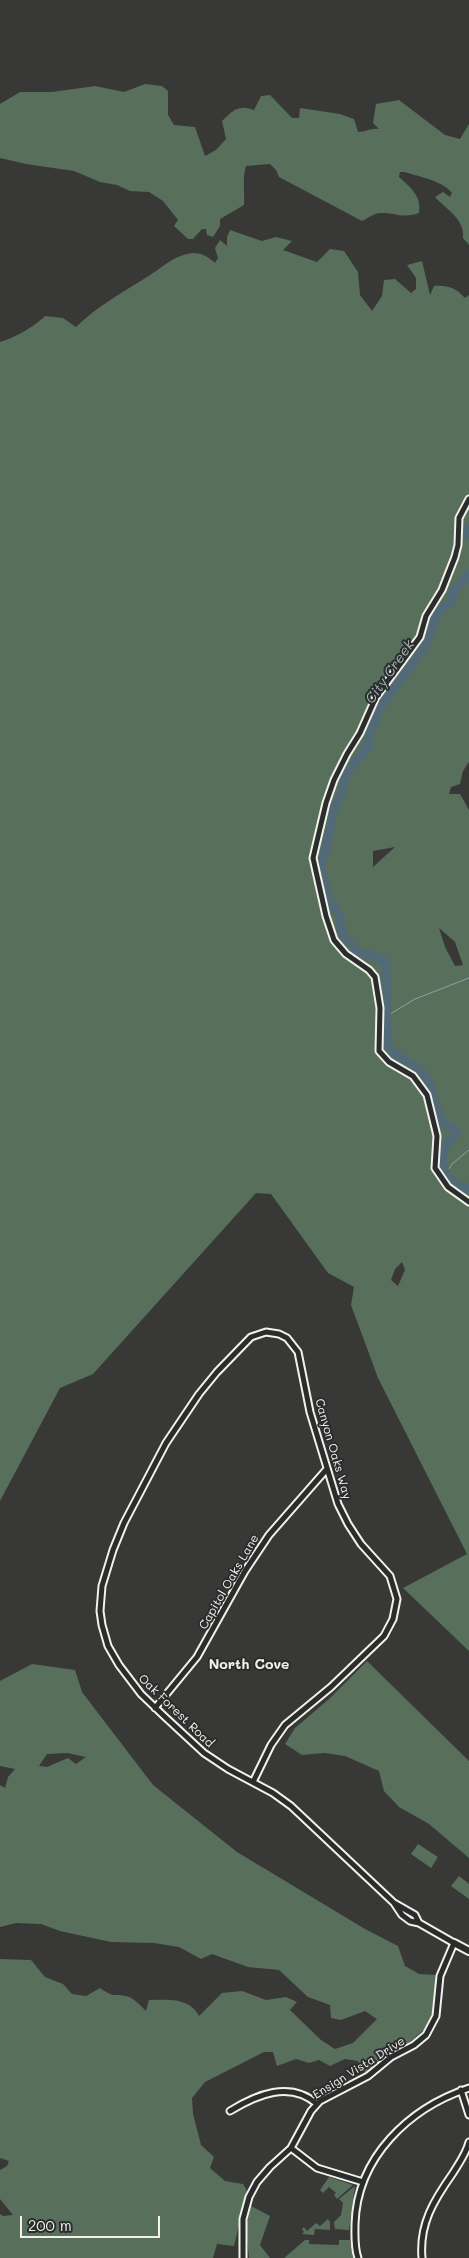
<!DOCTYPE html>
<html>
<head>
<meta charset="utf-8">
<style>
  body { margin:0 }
  #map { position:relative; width:469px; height:2258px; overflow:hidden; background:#383836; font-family:Mali,sans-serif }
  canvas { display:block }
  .scale { position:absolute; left:20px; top:2216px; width:140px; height:22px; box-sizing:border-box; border:2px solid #f4f1e8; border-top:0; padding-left:6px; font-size:15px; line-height:18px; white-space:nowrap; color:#f4f1e8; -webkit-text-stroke:4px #2a2d2e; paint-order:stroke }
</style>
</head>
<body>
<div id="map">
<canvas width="469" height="2258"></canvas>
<div class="scale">200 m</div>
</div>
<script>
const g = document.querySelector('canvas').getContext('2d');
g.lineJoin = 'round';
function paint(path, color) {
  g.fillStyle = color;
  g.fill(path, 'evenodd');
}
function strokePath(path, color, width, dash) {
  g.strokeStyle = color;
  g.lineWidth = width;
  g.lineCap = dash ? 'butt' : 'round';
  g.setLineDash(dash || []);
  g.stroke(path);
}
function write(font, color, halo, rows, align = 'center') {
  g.font = font + ' Mali,sans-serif';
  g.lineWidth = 4;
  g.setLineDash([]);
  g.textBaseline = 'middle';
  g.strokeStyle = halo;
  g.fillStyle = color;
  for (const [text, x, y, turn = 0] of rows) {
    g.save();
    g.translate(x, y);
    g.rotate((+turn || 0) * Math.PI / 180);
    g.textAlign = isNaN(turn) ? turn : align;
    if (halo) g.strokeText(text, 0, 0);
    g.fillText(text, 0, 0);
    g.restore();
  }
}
paint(new Path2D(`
  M145 84 162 86 168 91V115L174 125 195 127 205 156 216 150 226 139 222 121C233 110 239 104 254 110L261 96 270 95 292 118H299L300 108 340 114 354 119 358 132C366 132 371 128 379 129L373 123 376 104 399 100 445 135 460 139 469 124V245L463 238C465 219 447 210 435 197L443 192 450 197 452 193C442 180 419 177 405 172H400L399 177C410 187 422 196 419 213 402 219 395 212 380 213 374 213 367 219 362 221L279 177 276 170 270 164 246 166C242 179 245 191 244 205L220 219V226L213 237 207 235 206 229H202L193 239H188L174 226 178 220 163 201 149 192 130 191 117 185 100 182 74 171 26 164 0 158V104L20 92H52L95 86 124 92Z
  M230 230 262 241 276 237 292 241 283 250 317 262 330 249 344 251 358 272 360 295 372 311 382 296 384 280 395 279 411 293 416 289V278L407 265 422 261 430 295 434 286C448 285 456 288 465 298L469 295V762L463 771 460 784 451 787 449 794H460L469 810V1651L403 1588 467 1554 378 1378 351 1305 354 1287 328 1273 271 1194 256 1193 93 1374 60 1388 0 1501V342C12 339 36 326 45 316L63 318 76 327C97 306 125 291 150 275 161 268 173 257 187 254 199 251 207 256 215 263L218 258 215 248 220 240 227 246V237ZM395 847 373 867V851ZM439 928 455 942 463 965 455 966 445 947ZM402 1262 405 1270 398 1286 391 1280 395 1269Z
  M367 1661 469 1761V1858L429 1824 399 1807 384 1791 379 1771 345 1756 324 1753 302 1755 285 1744 295 1728 329 1699Z
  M32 1664 75 1670 82 1692 153 1785 237 1852 365 1929 398 1946 405 1966 419 1974 436 1975 432 2014 425 2029 411 2041 386 2055 365 2073 358 2061 345 2059 330 2066 319 2060 309 2063 296 2059 277 2066 273 2052H264L205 2082 192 2098 193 2114 201 2145 214 2157 210 2168 225 2181 243 2184 247 2191 234 2246 217 2244 213 2258H0V2214L3 2216 13 2215 0 2199V2170L7 2166 9 2161 0 2158V1959L31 1960 45 1977 63 1984 72 1994 86 1996 100 1988C116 1999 112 1993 126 1996 134 1998 140 2005 146 2011L149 2000C167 2000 189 1997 199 2016L222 1993 242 1991 266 2000 286 1997 297 2002 290 2010 321 2040 335 2049 353 2043 377 2019 365 2011 341 2020 331 2018 330 2005 308 1997 279 1970 248 1967 212 1954 201 1959 179 1947 154 1943 111 1942 60 1931 41 1924 16 1923 0 1927V1785L5 1788 8 1777 15 1769 0 1766V1681ZM67 1753 86 1757 76 1764 68 1758 47 1767 39 1766 47 1754Z
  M418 1844 438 1857 431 1868 411 1854Z
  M459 1876 469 1884V1899L451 1886Z
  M329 2177 353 2185 337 2199 334 2195 336 2193 329 2187 323 2193 320 2190Z
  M355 2186 349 2230 335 2229 334 2222 341 2215 343 2203 339 2199Z
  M251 2206 270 2216 260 2245 270 2258H249L246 2227Z
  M328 2219 330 2222V2230L315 2229 314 2235 302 2234 304 2232 302 2229 304 2227 307 2231 316 2223 320 2226Z
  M305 2240H309V2244L339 2245V2240H350L353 2258H284Z`), '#586f5c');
strokePath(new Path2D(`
  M387 1016 415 999 469 978
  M446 1174 452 1164 469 1150`), '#93a0a4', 1);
strokePath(new Path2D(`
  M469 528 467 531 469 536
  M469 574 454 590 451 603 442 609 436 616 425 646 380 707 370 731 368 747 346 773 341 796 333 809 327 846 320 865 330 903 340 915 341 932 358 953 374 956 386 962 387 1043C393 1058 411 1061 422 1072 435 1086 433 1110 443 1122 447 1127 455 1126 457 1133L445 1146 442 1157 444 1170 451 1181 469 1189`), '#526a77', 9);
const minor = new Path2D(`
  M469 499 459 518 458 545 455 557 442 590 426 616 420 637 376 697 360 733 347 754 334 780 326 803 313 858 326 916 334 940 346 954 369 970 375 977 380 1008 379 1051 389 1062 413 1076 427 1095 437 1136 435 1168 448 1187 469 1202
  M155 1708 197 1657 245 1571 269 1535 326 1470
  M394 1903 415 1915 419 1923
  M461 2090 469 2115
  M230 2111C256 2095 290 2080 317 2104
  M291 2148 317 2168 363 2182
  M243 2258V2219L249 2197 257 2182 270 2167 291 2148 311 2111 320 2101 368 2076 391 2057 414 2045 426 2035 436 2016 440 1976 454 1943 419 1923 410 1921 402 1915 394 1903 291 1806 273 1793 228 1769 204 1753 164 1716 141 1694 119 1665 108 1646 102 1625 100 1611 102 1586 113 1550 124 1523 166 1443 199 1394 217 1372 251 1337 266 1332 279 1334 287 1338 298 1352 310 1412 338 1504 348 1524 361 1544 390 1576 397 1599 393 1619 384 1636 331 1687 285 1725 271 1745 253 1782
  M358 2258C354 2247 355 2235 355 2224 357 2157 409 2108 469 2088
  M422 2258C419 2224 434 2200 453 2173 459 2163 466 2154 469 2142`);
const tertiary = new Path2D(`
  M454 1943 469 1951`);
strokePath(minor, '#f4f1e8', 9);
strokePath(tertiary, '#f4f1e8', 10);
strokePath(minor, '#2a2d2e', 5);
strokePath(tertiary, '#2a2d2e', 6);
write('12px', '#f4f1e8', '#2a2d2e', [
  ["Canyon Oaks Way",333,1449,74],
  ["Capitol Oaks Lane",229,1582,-60],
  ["Oak Forest Road",176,1711,44],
  ["Ensign Vista Drive",359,2068,-32]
]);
write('italic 14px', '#abb4b5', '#2a2d2e', [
  ["City Creek",390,672,-55]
]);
write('bold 14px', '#f4f1e8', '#2a2d2e', [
  ["North Cove",249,1665]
]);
</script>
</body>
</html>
